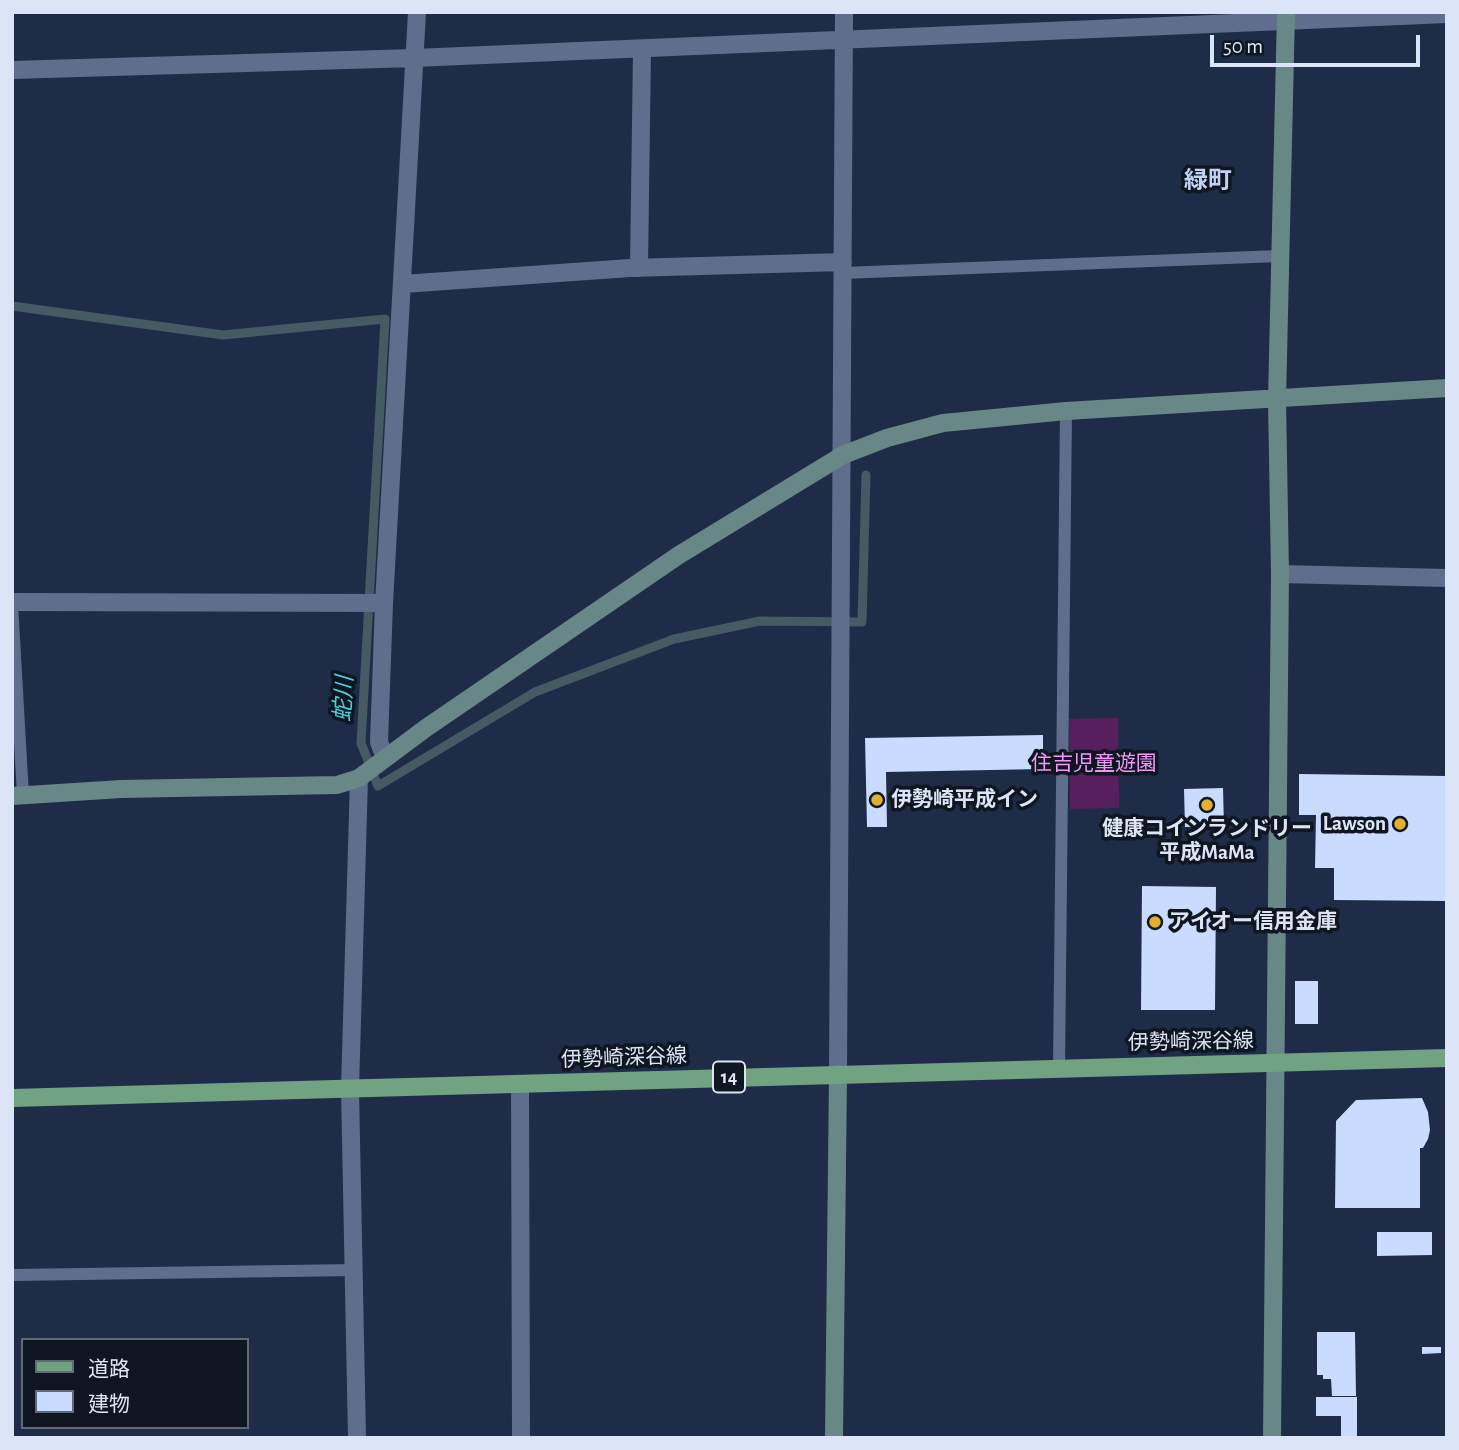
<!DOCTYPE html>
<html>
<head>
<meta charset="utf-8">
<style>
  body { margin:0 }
  #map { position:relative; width:1459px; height:1450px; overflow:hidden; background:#1f2c47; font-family:"Alegreya Sans","Noto Sans JP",sans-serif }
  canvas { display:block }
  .frame { position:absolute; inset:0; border:14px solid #dce5f7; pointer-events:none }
  .legend { position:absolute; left:21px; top:1338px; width:228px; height:91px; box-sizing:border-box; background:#0f1521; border:2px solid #616877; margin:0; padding:9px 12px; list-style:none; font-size:21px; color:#dce5f7 }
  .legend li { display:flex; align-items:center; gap:14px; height:35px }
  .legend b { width:35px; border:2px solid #616877 }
  .scale { position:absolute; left:1210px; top:35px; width:210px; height:32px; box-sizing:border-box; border:4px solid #dce5f7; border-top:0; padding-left:9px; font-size:21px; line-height:24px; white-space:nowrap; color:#dce5f7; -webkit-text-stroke:5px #0f1521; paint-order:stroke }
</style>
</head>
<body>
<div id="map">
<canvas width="1459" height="1450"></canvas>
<div class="frame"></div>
<ul class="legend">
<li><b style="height:9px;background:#71a383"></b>道路</li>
<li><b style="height:19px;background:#c9dbfe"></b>建物</li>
</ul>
<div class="scale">50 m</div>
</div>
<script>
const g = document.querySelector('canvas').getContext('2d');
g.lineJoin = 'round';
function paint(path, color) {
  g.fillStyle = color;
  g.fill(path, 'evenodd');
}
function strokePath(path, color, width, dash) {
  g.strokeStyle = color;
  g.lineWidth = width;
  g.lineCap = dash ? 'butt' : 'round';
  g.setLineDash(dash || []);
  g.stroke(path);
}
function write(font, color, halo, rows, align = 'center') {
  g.font = font + ' "Alegreya Sans","Noto Sans JP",sans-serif';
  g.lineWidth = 7;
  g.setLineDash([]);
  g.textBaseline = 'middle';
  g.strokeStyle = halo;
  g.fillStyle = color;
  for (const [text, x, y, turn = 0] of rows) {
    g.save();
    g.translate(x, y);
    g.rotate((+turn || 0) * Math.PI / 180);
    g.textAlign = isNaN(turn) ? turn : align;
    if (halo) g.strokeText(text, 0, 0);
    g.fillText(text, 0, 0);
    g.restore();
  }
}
paint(new Path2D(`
  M1118 718 1119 808 1070 809 1069 719Z`), '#571f5d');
strokePath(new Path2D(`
  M12 306 223 335 385 319 361 743 378 786 535 692 674 639 760 621 862 622 866 475`), '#455a62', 9);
paint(new Path2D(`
  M1043 735V769L886 772 887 827H867L865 738Z
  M1299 774 1447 776V901L1334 900V868H1315L1316 815H1299Z
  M1223 788 1224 826 1185 827 1184 789Z
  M1142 886 1216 887 1215 1010H1141Z
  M1295 981H1318V1024H1295Z
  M1422 1098 1428 1112 1430 1130 1428 1139 1423 1148H1420V1208H1335L1336 1121 1356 1100Z
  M1377 1232H1432V1255L1377 1256Z
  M1317 1332H1355L1356 1396H1332L1331 1379H1323V1375H1317Z
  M1422 1347H1441V1353L1422 1354Z
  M1316 1397H1357V1436H1341V1416H1316Z`), '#c9dbfe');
strokePath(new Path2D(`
  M843 273 1279 256
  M12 604 23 795
  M1059 1068 1066 411
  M12 1275 354 1270`), '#5f6e8d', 12);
strokePath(new Path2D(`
  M12 70 414 58 1447 14
  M639 268 642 49
  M403 284 630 268 843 262
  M1280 574 1447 578
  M12 602 384 603
  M385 758 379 742 384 603 417 12
  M838 1074 844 12
  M520 1084 521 1438
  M357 1438 350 1089 359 778`), '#5f6e8d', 18);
strokePath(new Path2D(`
  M12 796 121 789 337 785 359 778 426 728 679 555 843 455 887 438 943 423 1066 411 1447 388
  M834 1438 838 1074
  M1272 1438 1280 574 1277 400 1286 12`), '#688888', 18);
strokePath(new Path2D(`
  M12 1098 1447 1058`), '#71a383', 18);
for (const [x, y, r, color] of [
  [877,800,7,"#e3ae34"],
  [1207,805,7,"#e3ae34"],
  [1400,824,7,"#e3ae34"],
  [1155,922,7,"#e3ae34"]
]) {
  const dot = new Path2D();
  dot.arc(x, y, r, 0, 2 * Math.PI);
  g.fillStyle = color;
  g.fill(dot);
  strokePath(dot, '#0f1521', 2.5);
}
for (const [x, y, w] of [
  [729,1077,32]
]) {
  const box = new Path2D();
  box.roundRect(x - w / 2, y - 15.5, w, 31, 5);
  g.fillStyle = '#0f1521';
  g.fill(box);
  strokePath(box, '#dce5f7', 2);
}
write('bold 19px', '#dce5f7', null, [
  ["14",729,1077]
]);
write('21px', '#ef98f7', '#0f1521', [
  ["住吉児童遊園",1094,764]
]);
write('bold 21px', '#dce5f7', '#0f1521', [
  ["伊勢崎平成イン",891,800],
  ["Lawson",1386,824,"right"],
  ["健康コインランドリー",1207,829,"center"],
  ["平成MaMa",1207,853,"center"],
  ["アイオー信用金庫",1169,922]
], 'left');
write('21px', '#dce5f7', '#0f1521', [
  ["伊勢崎深谷線",1191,1042,-1],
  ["伊勢崎深谷線",624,1058,-2]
]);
write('italic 23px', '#47d4e1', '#0f1521', [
  ["蛇川",344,699,-87]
]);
write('bold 24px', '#c0d2f5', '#0f1521', [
  ["緑町",1208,181]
]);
</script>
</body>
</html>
